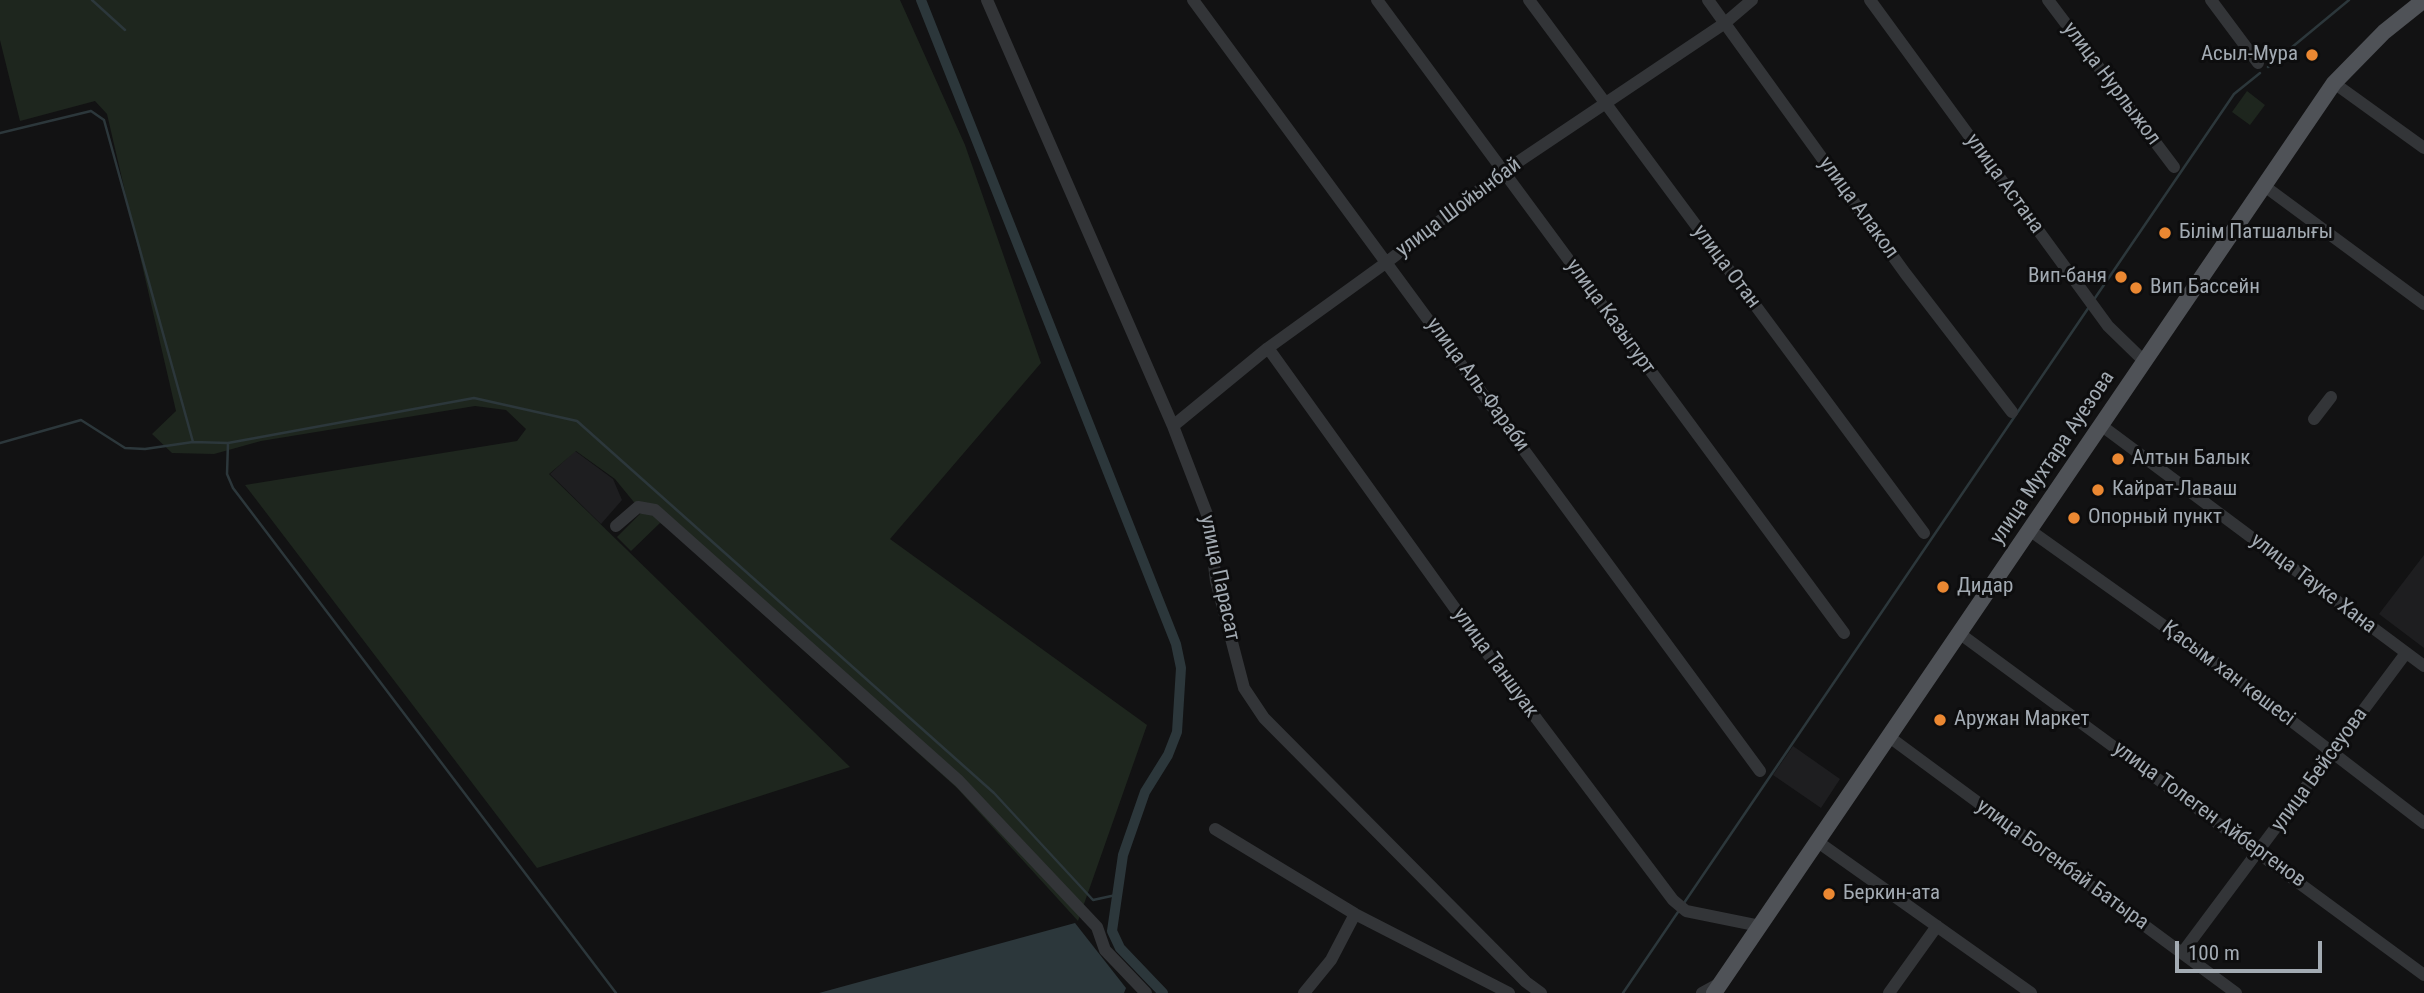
<!DOCTYPE html>
<html>
<head>
<meta charset="utf-8">
<style>
  body { margin:0 }
  #map { position:relative; width:2424px; height:993px; overflow:hidden; background:#121213; font-family:"Roboto Condensed",sans-serif }
  canvas { display:block }
  .scale { position:absolute; left:2175px; top:941px; width:147px; height:32px; box-sizing:border-box; border:4px solid #a3abb3; border-top:0; padding-left:9px; font-size:21px; line-height:24px; white-space:nowrap; color:#a3abb3; -webkit-text-stroke:5px #0d0d0e; paint-order:stroke }
</style>
</head>
<body>
<div id="map">
<canvas width="2424" height="993"></canvas>
<div class="scale">100 m</div>
</div>
<script>
const g = document.querySelector('canvas').getContext('2d');
g.lineJoin = 'round';
function paint(path, color) {
  g.fillStyle = color;
  g.fill(path, 'evenodd');
}
function strokePath(path, color, width, dash) {
  g.strokeStyle = color;
  g.lineWidth = width;
  g.lineCap = dash ? 'butt' : 'round';
  g.setLineDash(dash || []);
  g.stroke(path);
}
function write(font, color, halo, rows, align = 'center') {
  g.font = font + ' "Roboto Condensed",sans-serif';
  g.lineWidth = 6;
  g.setLineDash([]);
  g.textBaseline = 'middle';
  g.strokeStyle = halo;
  g.fillStyle = color;
  for (const [text, x, y, turn = 0] of rows) {
    g.save();
    g.translate(x, y);
    g.rotate((+turn || 0) * Math.PI / 180);
    g.textAlign = isNaN(turn) ? turn : align;
    if (halo) g.strokeText(text, 0, 0);
    g.fillText(text, 0, 0);
    g.restore();
  }
}
paint(new Path2D(`
  M575 451 613 479 622 500 601 524 550 474Z
  M2424 555V648L2379 614Z
  M1793 746 1840 779 1821 808 1773 775Z`), '#1e1e20');
paint(new Path2D(`
  M0 0H900L965 145 1041 363 890 539 1147 725 1078 921 957 788 666 527 660 523 631 551 617 537 642 512 615 479 576 451 549 474 850 767 537 868 245 485 517 441 526 429 506 410 475 406 261 441 214 454 172 453 152 434 176 411 107 114 95 101 20 121 0 40Z
  M2247 91 2265 105 2250 125 2232 112Z`), '#1e261e');
paint(new Path2D(`
  M1075 923 1126 988 1124 993H819Z`), '#2c373b');
strokePath(new Path2D(`
  M92 0 125 30
  M2268 67 2349 0
  M0 133 91 111 104 120 193 442
  M2095 298 2234 94 2260 73
  M0 443 81 420 125 448 145 449 193 442 228 443 474 398 577 421 994 793 1093 900 1116 895
  M228 443 227 474 233 488 616 993
  M1684 903 2089 307
  M1623 993 1678 912`), '#2c373b', 2.5);
strokePath(new Path2D(`
  M921 0 1176 644 1181 668 1177 732 1168 755 1145 792 1123 855 1112 931 1120 948 1163 993`), '#2c373b', 10);
strokePath(new Path2D(`
  M987 0 1173 426 1208 517 1216 581 1244 688 1264 718 1526 982 1541 993
  M1193 0 1760 771
  M1377 0 1844 633
  M1529 0 1924 533
  M1708 0 1905 273 2012 412
  M1870 0 2108 326 2145 362
  M2048 0 2174 167
  M2211 0 2258 63
  M2334 83 2424 148
  M2263 185 2424 304
  M1268 348 1487 653 1673 900 1686 911 1760 926
  M2314 419 2331 397
  M1173 426 1268 348 1387 262 1503 172 1725 23 1752 0
  M2102 426 2424 666
  M616 526 638 507 655 510 959 781 1097 927 1105 950 1146 993
  M2028 529 2216 663 2424 823
  M1959 633 2424 975
  M1888 736 2236 993
  M1215 829 1355 914 1509 993
  M1818 842 2031 993
  M2182 953 2406 653
  M1304 993 1331 960 1355 914
  M1702 993 1722 982
  M1889 993 1937 926`), '#333538', 12);
strokePath(new Path2D(`
  M1714 993 2334 83 2384 32 2424 0`), '#4f5257', 16);
for (const [x, y, r, color] of [
  [2312,55,7,"#eb8832"],
  [2165,233,7,"#eb8832"],
  [2121,277,7,"#eb8832"],
  [2136,288,7,"#eb8832"],
  [2118,459,7,"#eb8832"],
  [2098,490,7,"#eb8832"],
  [2074,518,7,"#eb8832"],
  [1943,587,7,"#eb8832"],
  [1940,720,7,"#eb8832"],
  [1829,894,7,"#eb8832"]
]) {
  const dot = new Path2D();
  dot.arc(x, y, r, 0, 2 * Math.PI);
  g.fillStyle = color;
  g.fill(dot);
  strokePath(dot, '#0d0d0e', 2.5);
}
write('21px', '#a3abb3', '#0d0d0e', [
  ["Асыл-Мура",2298,55,"right"],
  ["Білім Патшалығы",2179,233],
  ["Вип-баня",2107,277,"right"],
  ["Вип Бассейн",2150,288],
  ["Алтын Балык",2132,459],
  ["Кайрат-Лаваш",2112,490],
  ["Опорный пункт",2088,518],
  ["Дидар",1957,587],
  ["Аружан Маркет",1954,720],
  ["Беркин-ата",1843,894]
], 'left');
write('21px', '#a3abb3', '#0d0d0e', [
  ["улица Нурлыжол",2111,84,53],
  ["улица Астана",2004,184,54],
  ["улица Шойынбай",1459,208,-37],
  ["улица Алакол",1858,208,54],
  ["улица Отан",1726,267,53],
  ["улица Казыгурт",1610,317,54],
  ["улица Аль-Фараби",1477,385,54],
  ["улица Мухтара Ауезова",2053,458,-56],
  ["улица Парасат",1219,578,78],
  ["улица Тауке Хана",2313,584,37],
  ["улица Таншуак",1495,663,54],
  ["Қасым хан көшесі",2228,674,37],
  ["улица Бейсеуова",2320,770,-54],
  ["улица Толеген Айбергенов",2209,815,36],
  ["улица Богенбай Батыра",2062,865,36]
]);
</script>
</body>
</html>
